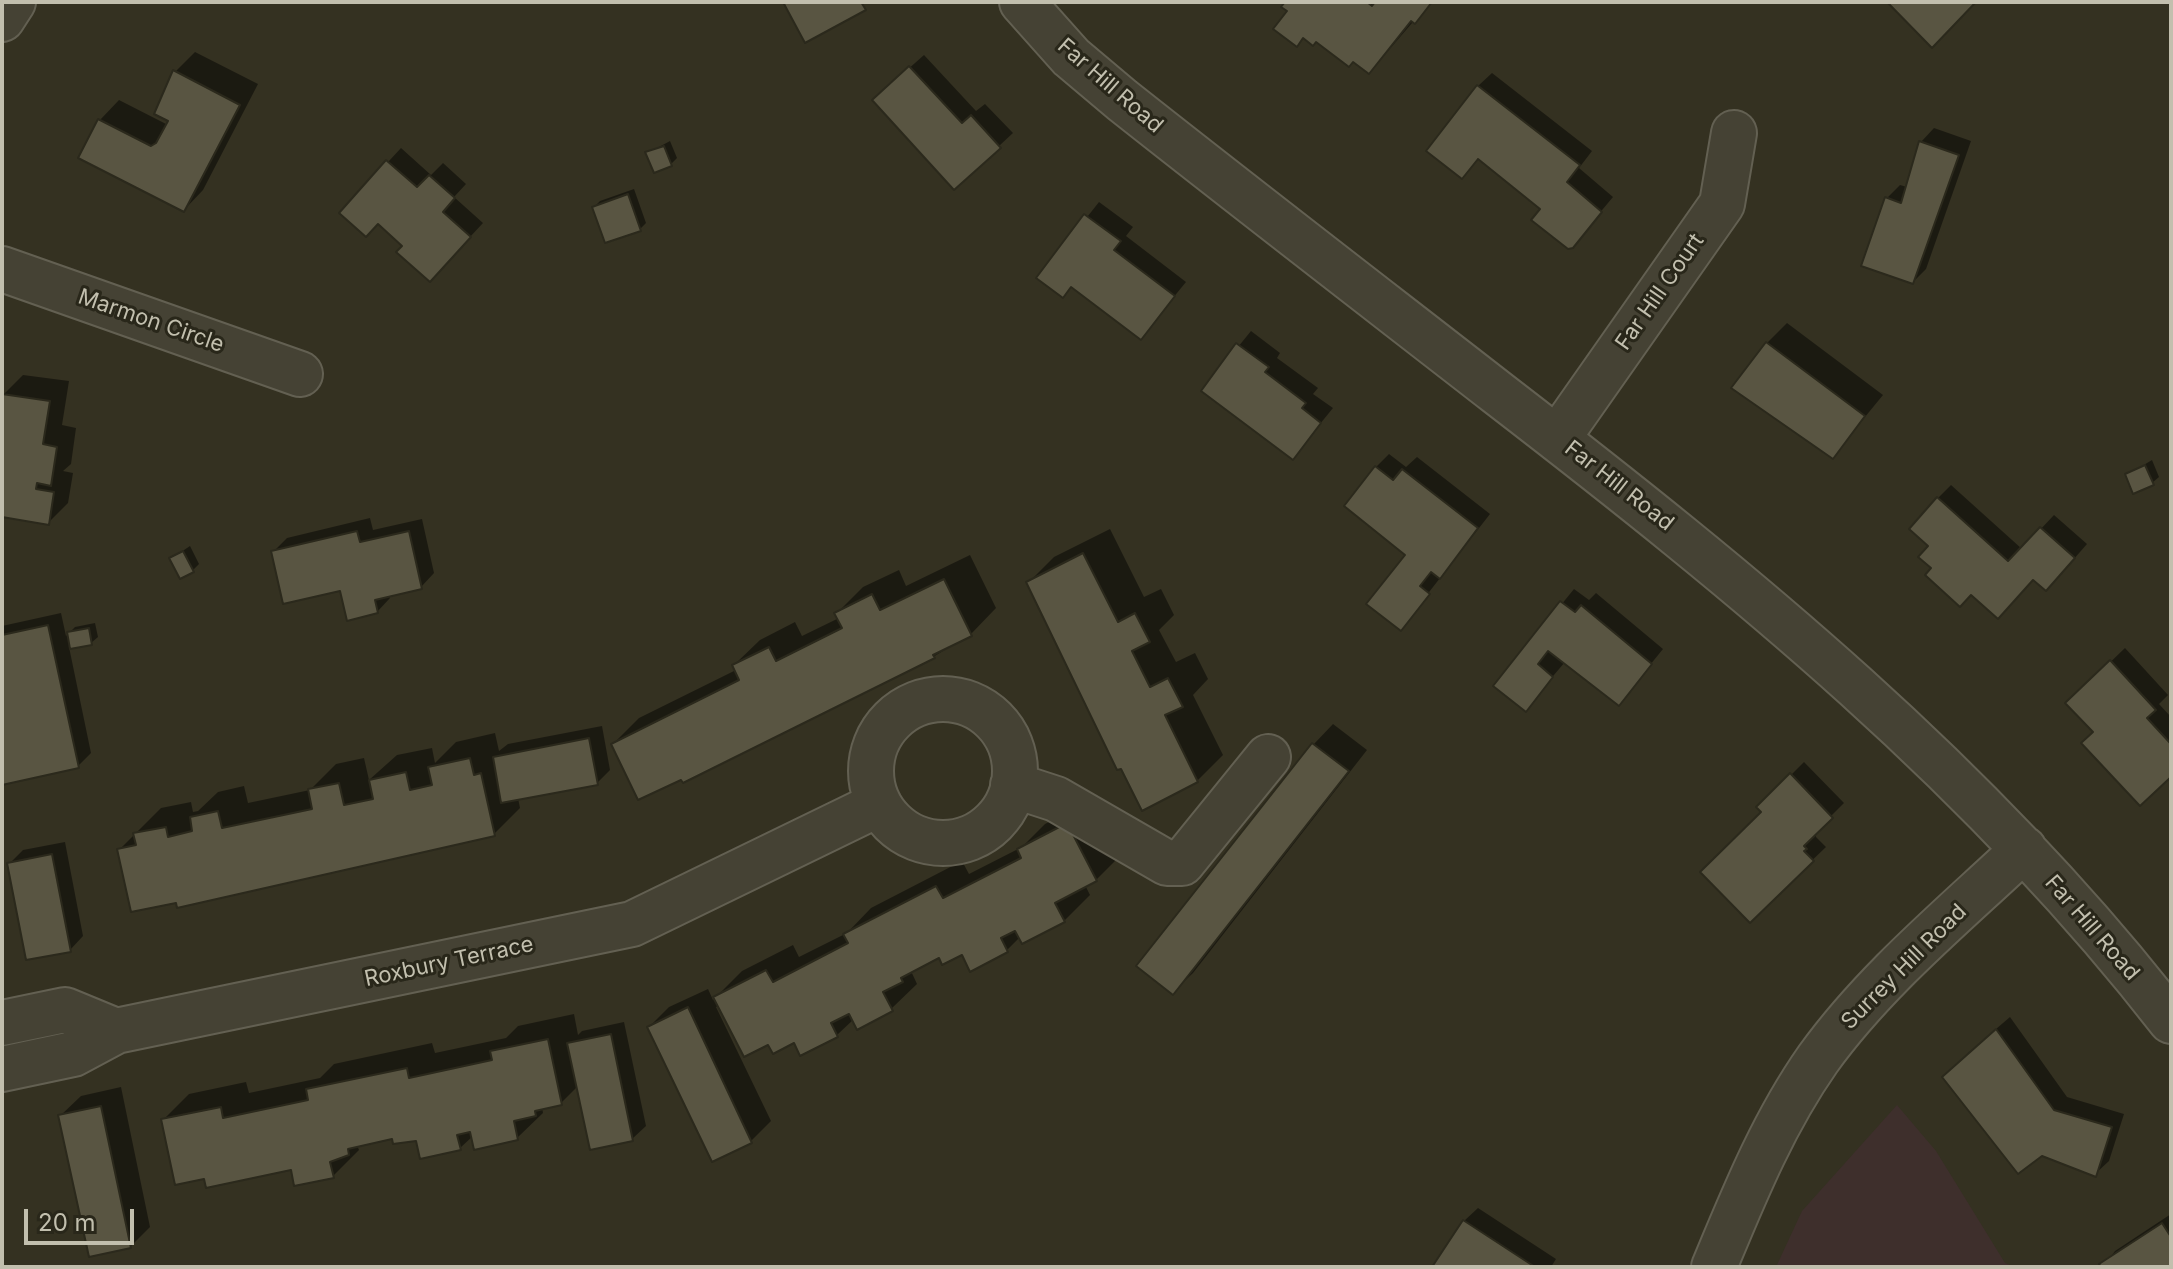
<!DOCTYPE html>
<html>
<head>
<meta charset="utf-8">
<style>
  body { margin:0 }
  #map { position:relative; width:2173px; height:1269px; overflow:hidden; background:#343121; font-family:Inter,sans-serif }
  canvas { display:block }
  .frame { position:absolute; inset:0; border:4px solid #c2bfae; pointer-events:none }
  .scale { position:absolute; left:24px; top:1209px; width:110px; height:36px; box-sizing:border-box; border:4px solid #c2bfae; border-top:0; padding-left:10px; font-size:24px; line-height:28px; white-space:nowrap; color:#c2bfae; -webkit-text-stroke:6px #29271a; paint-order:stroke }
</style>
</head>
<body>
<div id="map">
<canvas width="2173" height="1269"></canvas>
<div class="frame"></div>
<div class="scale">20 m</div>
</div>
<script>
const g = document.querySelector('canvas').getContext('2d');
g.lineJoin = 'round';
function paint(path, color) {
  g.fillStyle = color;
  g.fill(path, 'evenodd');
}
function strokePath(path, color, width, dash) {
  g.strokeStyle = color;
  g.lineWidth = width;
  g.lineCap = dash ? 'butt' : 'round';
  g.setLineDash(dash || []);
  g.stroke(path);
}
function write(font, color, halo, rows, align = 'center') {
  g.font = font + ' Inter,sans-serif';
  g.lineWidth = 6;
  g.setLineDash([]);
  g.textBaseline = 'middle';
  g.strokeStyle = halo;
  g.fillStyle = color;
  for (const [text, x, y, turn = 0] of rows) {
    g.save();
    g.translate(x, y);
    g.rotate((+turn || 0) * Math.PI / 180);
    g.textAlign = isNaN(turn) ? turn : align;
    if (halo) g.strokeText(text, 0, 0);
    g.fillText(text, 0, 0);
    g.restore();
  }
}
paint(new Path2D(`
  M1897 1105 1936 1151 2005 1263 2015 1267H1776L1802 1211Z`), '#3e2f2c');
paint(new Path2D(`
  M1288 2H1430L1382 58 1289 11Z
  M195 52 258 84 203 190 184 210 100 120 119 100 168 125 175 72Z
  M924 55 976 111 985 104 1013 133 999 146 888 87Z
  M1492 73 1592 151 1579 168 1613 197 1572 246 1543 208 1479 158 1462 176 1478 86Z
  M1934 128 1971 141 1926 269 1913 282 1887 198 1900 185 1907 187 1921 142Z
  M670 141 677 158 671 164 648 153Z
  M401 148 431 175 443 163 466 184 454 197 483 223 443 266 405 245 378 222 341 213Z
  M634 189 646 223 640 229 594 207 600 201Z
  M1099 202 1133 227 1126 236 1186 282 1141 337 1073 285 1062 296 1039 278Z
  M1787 323 1883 395 1833 456 1767 343Z
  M1251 331 1280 353 1277 358 1318 388 1313 394 1333 408 1293 457 1203 390Z
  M23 375 69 381 62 425 76 428 71 464 63 471 73 473 68 503 48 523 2 515V403L3 395Z
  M1389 454 1406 467 1417 457 1490 514 1401 628 1408 554 1376 467Z
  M2152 460 2159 477 2152 483 2127 475Z
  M1951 485 2022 549 2054 515 2087 544 2059 576 1972 592 1933 568 1931 546 1938 498Z
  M370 518 373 530 422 519 434 573 421 587 389 594 390 598 377 612 273 552 287 538Z
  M1110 529 1144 597 1161 589 1174 615 1159 630 1176 662 1195 653 1208 679 1193 695 1223 755 1197 781 1028 583 1054 557Z
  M190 546 199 564 192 571 172 558Z
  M970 555 996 608 971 634 933 657 613 744 639 718 736 670 734 665 760 640 795 622 802 636 839 618 837 613 863 587 899 570 906 586Z
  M1574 589 1589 600 1596 593 1663 649 1619 703 1565 662 1525 709 1496 685Z
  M61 613 66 636 75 627 95 623 98 637 91 643 69 647 91 753 78 766 2 783V626Z
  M2125 648 2168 695 2159 704 2171 717V774L2096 732 2068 703Z
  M1333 724 1367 750 1193 973 1173 992 1139 966 1314 744Z
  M602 726 610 770 597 783 518 798 520 808 494 834 177 900 119 850 161 808 191 802 193 812 198 811 218 792 244 786 248 803 310 790 336 764 364 758 369 780 397 755 432 748 435 763 456 742 495 733 499 751 508 744Z
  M1804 762 1844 803 1816 831V837L1826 847 1750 920 1764 812 1759 807Z
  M1093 799 1122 854 1096 880 1085 885 1090 895 1064 921 1020 937 1007 950 971 969 962 952 940 956 911 971 917 984 891 1009 854 1019 837 1035 769 1042 720 1005 716 1007 771 1121 751 1141 712 1160 649 1027 669 1007 708 989 713 1000 742 971 793 945 799 957 847 933 871 908 962 861 969 874 1022 847 1045 824Z
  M65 842 83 936 70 950 9 864 23 850Z
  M574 1014 578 1035 582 1031 624 1022 646 1126 632 1139 578 1086 561 1103 542 1107 543 1113 517 1138 473 1136 460 1148 393 1137 357 1145 359 1150 333 1176 292 1167 206 1177 163 1120 189 1094 246 1082 249 1093 320 1078 334 1064 432 1043 435 1053 506 1038 518 1026Z
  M2010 1017 2067 1097 2124 1114 2109 1161 2095 1174 1968 1053Z
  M121 1087 150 1227 130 1247 61 1115 81 1096Z
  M1478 1208 1556 1259 1551 1267H1435L1464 1221Z
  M2171 1214V1267H2103L2115 1251Z`), '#0007');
const building = new Path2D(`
  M783 2H861L866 10 805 43Z
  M1285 2H1367L1372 6 1375 2H1432L1415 24 1411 21 1369 74 1353 62 1349 67 1316 42 1313 46 1303 38 1297 47 1273 29 1287 11 1281 7Z
  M1887 2H1976L1932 48Z
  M909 66 962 123 971 115 1001 148 954 190 872 100Z
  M173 70 240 105 184 212 78 158 98 119 151 146 156 143 168 121 154 114Z
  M1477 85 1580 165 1567 182 1602 212 1573 248 1568 249 1531 220 1540 209 1478 159 1462 179 1426 151Z
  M1919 141 1959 155 1913 284 1861 266 1885 197 1901 203Z
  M664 146 672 166 654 173 645 152Z
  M386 160 417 187 429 175 455 198 443 212 471 237 430 282 396 252 402 246 378 224 366 237 339 213Z
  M628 194 641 231 605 243 592 207Z
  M1084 214 1121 241 1114 250 1175 296 1141 340 1071 287 1063 298 1036 278Z
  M1766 342 1865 416 1833 459 1731 388Z
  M1236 343 1269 367 1265 372 1306 403 1302 408 1321 423 1293 460 1201 391Z
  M2 394 50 401 43 444 57 447 51 486 37 483 36 489 54 492 49 525 2 517Z
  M2145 465 2154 485 2133 494 2125 474Z
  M1375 466 1393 480 1402 469 1478 528 1440 579 1431 572 1420 586 1430 594 1401 631 1366 604 1405 555 1344 506Z
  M1937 497 2008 561 2040 527 2075 558 2046 591 2033 580 1998 619 1971 595 1960 607 1925 575 1931 568 1918 557 1928 546 1909 529Z
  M357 531 360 542 409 531 422 589 375 600 378 613 347 621 340 591 283 604 271 551Z
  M183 551 194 572 180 579 169 558Z
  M1083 553 1118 622 1135 613 1150 642 1132 651 1150 687 1168 678 1183 707 1165 715 1198 782 1142 811 1121 769 1117 770 1026 582Z
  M944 579 972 636 933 655 935 658 683 783 681 780 638 800 611 744 739 680 732 665 769 647 776 661 842 628 834 613 872 594 880 610Z
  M1560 601 1575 612 1581 605 1652 664 1619 706 1548 651 1538 664 1553 677 1526 712 1493 686Z
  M48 625 79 768 2 785V635Z
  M89 628 92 645 70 649 67 632Z
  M2110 660 2156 710 2147 718 2171 744V777L2140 806 2081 743 2093 732 2065 703Z
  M589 738 598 785 501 803 493 757Z
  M1312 743 1349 771 1173 995 1136 966Z
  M470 758 474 775 481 773 495 836 177 908 176 903 131 912 117 849 136 845 133 833 166 827 168 837 192 831 190 817 218 811 222 828 312 809 308 789 339 783 344 805 373 799 369 780 406 772 410 790 432 785 428 767Z
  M1790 773 1833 818 1804 846 1807 849 1804 851 1814 861 1750 923 1700 872 1761 812 1756 807Z
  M1067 823 1097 881 1055 903 1065 922 1022 944 1015 931 1001 938 1008 952 970 972 962 955 942 965 939 958 901 978 903 982 883 992 893 1011 857 1030 849 1014 831 1023 838 1037 800 1056 794 1043 773 1054 768 1045 744 1057 713 997 766 970 773 982 848 943 843 934 936 886 943 898 1021 858 1017 849Z
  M52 854 71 952 26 960 7 863Z
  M688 1007 752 1143 712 1162 647 1027Z
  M1996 1029 2054 1110 2112 1127 2096 1177 2042 1156 2018 1174 1942 1077Z
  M611 1034 633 1141 590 1150 567 1043Z
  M548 1039 562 1105 535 1111 536 1116 514 1121 518 1140 474 1150 470 1132 457 1135 461 1150 420 1159 416 1141 393 1144 392 1139 348 1149 349 1155 330 1162 334 1178 294 1186 291 1170 206 1188 204 1179 175 1185 161 1119 221 1107 223 1118 308 1100 306 1089 407 1068 409 1078 492 1060 490 1051Z
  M101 1106 131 1248 89 1257 58 1115Z
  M1463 1220 1535 1267H1432Z
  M2162 1223 2171 1237V1267H2101L2099 1264Z`);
paint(building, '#595542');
strokePath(building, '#2b291c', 2);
const minor = new Path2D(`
  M1022 2 1071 57 1122 100C1247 199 1373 296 1499 394 1743 582 1981 776 2171 1021
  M2 19 13 2
  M2 269 300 374
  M1557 439 1722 204 1734 133
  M871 771a72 72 0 1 1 144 0a72 72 0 1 1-144 0Z
  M1013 785 1056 799 1167 863H1182L1268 757
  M2 1023 65 1010 116 1031
  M2 1069 73 1054 116 1031 632 924 879 804
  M1714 1267C1744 1195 1773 1123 1818 1059 1875 980 1953 916 2024 849`);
strokePath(minor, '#636052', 48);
strokePath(minor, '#454234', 44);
write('22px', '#c2bfae', '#29271a', [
  ["Far Hill Road",1110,86,41],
  ["Far Hill Court",1660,292,-55],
  ["Marmon Circle",151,321,19],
  ["Far Hill Road",1619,486,38],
  ["Far Hill Road",2092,928,49],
  ["Roxbury Terrace",449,962,-12],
  ["Surrey Hill Road",1904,967,-45]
]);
</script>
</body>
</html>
